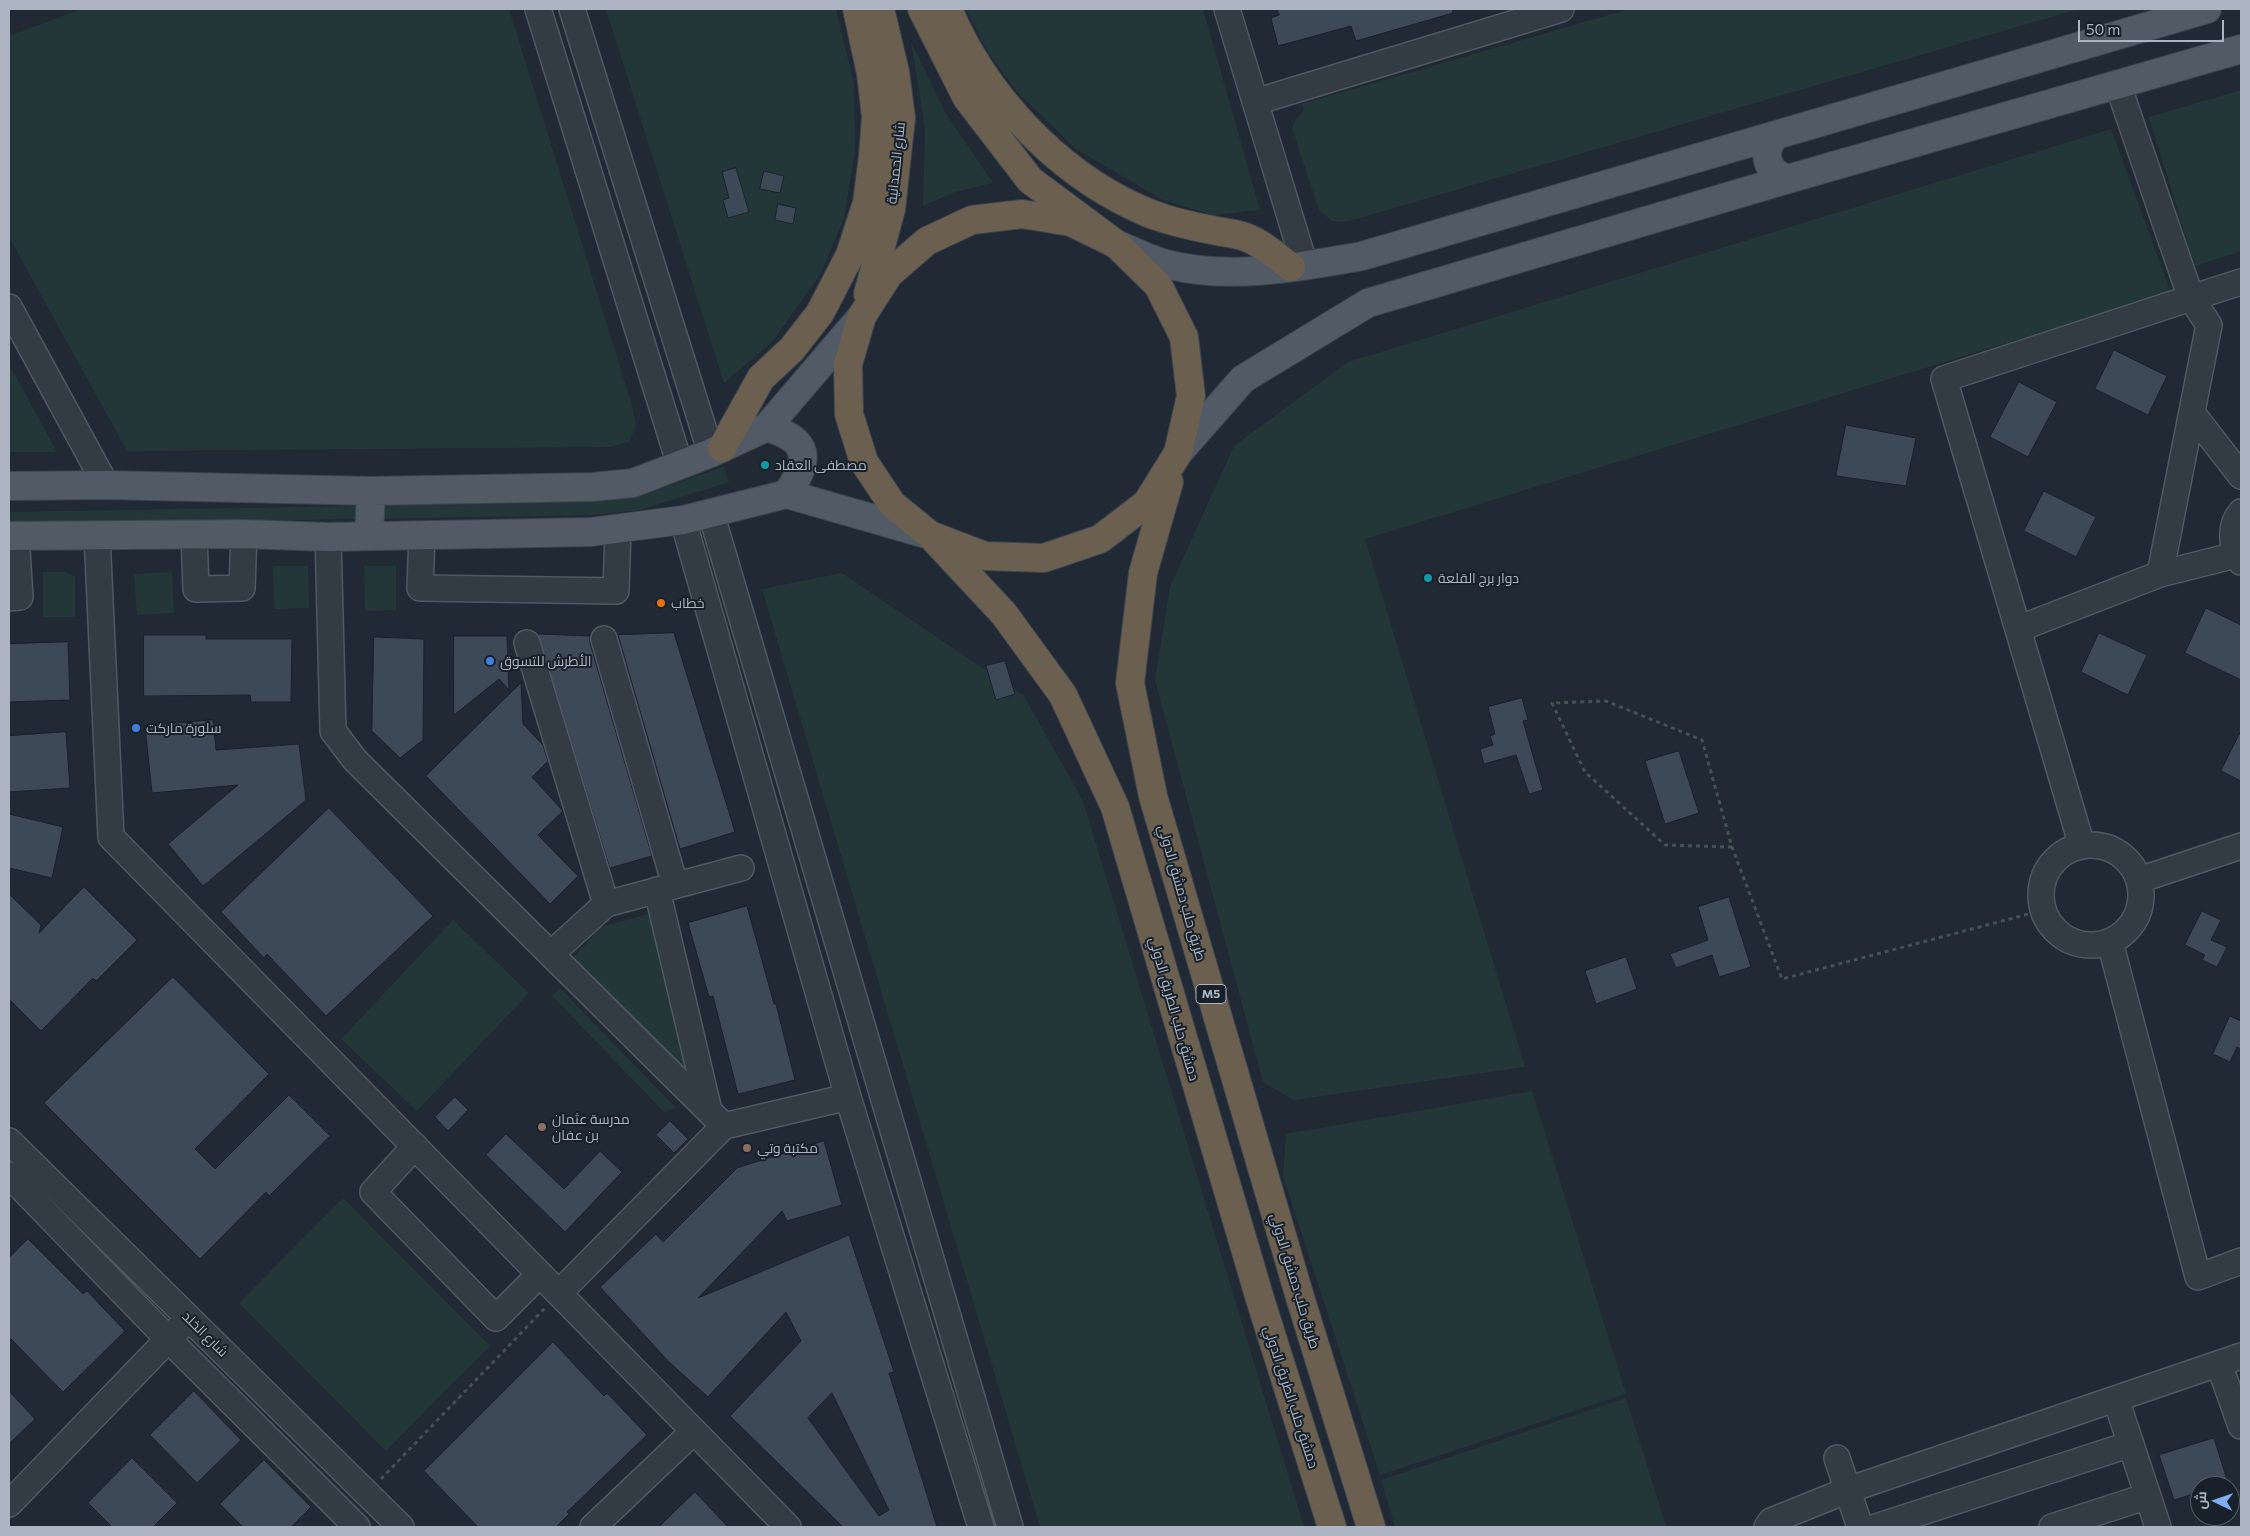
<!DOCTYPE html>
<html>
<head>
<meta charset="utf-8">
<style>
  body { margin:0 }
  #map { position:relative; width:2250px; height:1536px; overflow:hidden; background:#202934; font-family:Commissioner,Cairo,sans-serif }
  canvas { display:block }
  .frame { position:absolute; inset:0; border:10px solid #adb5c2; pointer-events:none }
  .north { position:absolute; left:2190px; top:1476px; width:50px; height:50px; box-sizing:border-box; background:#182029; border:1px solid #545c66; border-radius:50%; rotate:273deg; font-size:14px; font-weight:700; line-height:20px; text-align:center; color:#adb5c2 }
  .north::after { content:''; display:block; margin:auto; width:18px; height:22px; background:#81aef3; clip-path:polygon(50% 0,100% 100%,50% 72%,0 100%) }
  .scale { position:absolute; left:2078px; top:20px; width:146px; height:22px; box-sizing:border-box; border:2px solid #adb5c2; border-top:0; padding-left:6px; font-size:15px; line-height:18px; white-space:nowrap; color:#adb5c2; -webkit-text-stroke:4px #182029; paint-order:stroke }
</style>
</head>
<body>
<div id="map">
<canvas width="2250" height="1536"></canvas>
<div class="frame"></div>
<div class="north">ش</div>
<div class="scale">50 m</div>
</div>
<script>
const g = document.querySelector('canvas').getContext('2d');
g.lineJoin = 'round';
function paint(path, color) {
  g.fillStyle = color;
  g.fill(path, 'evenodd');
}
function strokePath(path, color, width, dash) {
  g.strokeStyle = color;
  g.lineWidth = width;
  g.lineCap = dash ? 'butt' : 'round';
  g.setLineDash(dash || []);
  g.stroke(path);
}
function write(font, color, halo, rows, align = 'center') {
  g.font = font + ' Commissioner,Cairo,sans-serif';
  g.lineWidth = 4;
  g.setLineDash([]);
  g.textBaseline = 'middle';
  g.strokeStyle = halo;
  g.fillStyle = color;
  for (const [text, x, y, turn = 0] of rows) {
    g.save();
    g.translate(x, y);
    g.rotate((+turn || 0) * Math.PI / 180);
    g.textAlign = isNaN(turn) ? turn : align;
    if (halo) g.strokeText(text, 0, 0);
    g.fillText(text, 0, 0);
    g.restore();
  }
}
paint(new Path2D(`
  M82 9H509L631 402 636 425 629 442 610 447 127 451 9 237V36Z
  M606 9H836L854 84 855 151 844 218 820 275 772 342 724 383Z
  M966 9H1203L1260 210 1213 215 1163 200 1076 149 1018 93 987 51Z
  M1629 9H2079L1363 217 1342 222 1332 221 1319 210 1292 128 1295 121 1304 110 1302 104Z
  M911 42 945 112 993 183 955 192 923 206 925 128Z
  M2241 90V251L2195 266 2149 117Z
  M2111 129 2171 293 1365 539 1525 1067 1293 1100 1263 1082 1155 680 1170 587 1234 446 1348 362Z
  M9 364 57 452H9Z
  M723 467 729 482 640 510 591 515 9 525V512L592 502 637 497Z
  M273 566H308L309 608 274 609Z
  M364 566H396V610L365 611Z
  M43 572H65L75 577V617H43Z
  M172 572 174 613 137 615 134 574Z
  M842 573 1024 696 1083 801 1304 1527H1040L762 589Z
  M652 913 700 1087 572 959 601 927Z
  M453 920 529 993 417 1111 341 1039Z
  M560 988 676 1108 664 1112 552 996Z
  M1532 1091 1626 1394 1380 1475 1283 1176 1286 1134Z
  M343 1198 490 1346 386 1451 239 1303Z
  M1626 1398 1666 1526 1395 1527 1381 1480Z`), '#243738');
const building = new Path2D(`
  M1277 9H1452L1453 13 1356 41 1351 26 1278 46 1271 18 1279 15Z
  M736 168 749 212 728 218 723 200 729 198 722 172Z
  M764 171 784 176 780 193 760 189Z
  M778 204 796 208 793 224 775 220Z
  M2114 350 2167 376 2148 415 2095 389Z
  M2019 382 2057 402 2028 457 1990 437Z
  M1846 425 1916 438 1906 486 1836 476Z
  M2044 491 2096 517 2076 557 2024 531Z
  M2206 608 2241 625V680L2185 653Z
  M674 633 735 832 680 849 618 635Z
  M2099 633 2147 655 2128 695 2081 672Z
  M538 634 590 636V643L652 856 610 868Z
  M144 635H206V639H292L291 702H251L250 695 144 696Z
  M454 636H507L509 690 499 679 454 715Z
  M374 637 424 639 423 740 400 758 372 731Z
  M68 642 70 700 9 702V644Z
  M1005 661 1015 694 996 700 986 666Z
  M521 683 523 724 543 745 548 761 532 777 563 811 538 835 578 876 550 904 426 776Z
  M1522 698 1528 720 1523 721 1543 790 1529 794 1516 755 1484 764 1480 749 1493 745 1490 736 1495 734 1488 707Z
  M213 720 216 750 299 744 306 800 203 886 168 844 238 785 152 793 145 726Z
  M2241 731V781L2221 771Z
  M66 732 70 788 9 792V736Z
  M1679 751 1699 813 1665 824 1645 761Z
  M329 808 433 916 326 1016 267 954 264 958 221 912Z
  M9 814 63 827 52 878 9 868Z
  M84 887 137 940 96 981 93 978 41 1031 9 999V894L41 925 39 933Z
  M1729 897 1751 967 1719 977 1712 955 1676 968 1670 954 1708 940 1698 907Z
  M747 906 774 1004H776L795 1080 738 1094 713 996 709 997 688 923Z
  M2202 911 2221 920 2211 940 2227 947 2217 967 2202 960 2205 955 2185 945Z
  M1626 957 1637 989 1596 1004 1585 971Z
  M173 977 269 1074 195 1149 215 1169 289 1095 330 1136 269 1196 266 1192 200 1259 44 1103Z
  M2230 1016 2241 1021V1049L2237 1047 2230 1062 2213 1054Z
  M455 1097 468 1110 448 1131 435 1117Z
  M670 1121 688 1139 674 1153 656 1135Z
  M506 1134 564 1189 600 1151 622 1172 565 1232 486 1155Z
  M824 1141 842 1205 787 1221 782 1211 698 1298 849 1235 894 1372 889 1373 937 1527H843L730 1416 801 1341 786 1312 708 1397 669 1362 600 1287 656 1234 663 1242 737 1168ZM832 1393 889 1510 879 1516 808 1418Z
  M28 1239 83 1294 87 1291 125 1331 63 1392 9 1337V1258Z
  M553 1342 604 1396 607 1393 647 1435 567 1512 569 1514 556 1527H478L424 1471Z
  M9 1391 35 1419 9 1444Z
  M194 1391 241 1440 197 1483 150 1435Z
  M2214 1438 2228 1483 2219 1486H2200V1492L2174 1500 2159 1455Z
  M132 1458 177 1503 153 1527H112L88 1503Z
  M264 1460 311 1507 291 1527H243L220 1504Z
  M695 1492 728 1527H659Z`);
paint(building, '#3e4957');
strokePath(building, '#1a222c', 1);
const minor = new Path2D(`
  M538 9 680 465
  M572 9 711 453
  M1227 9 1305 266
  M1255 102 1561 9
  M9 307 106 485
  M2192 413 2241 476
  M2241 512C2229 526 2231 547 2241 562
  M711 513 1010 1527
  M683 520 848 1097 981 1527
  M194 534 196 589 242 588 244 534
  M97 535 111 837 788 1527
  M422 535 420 588 616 591 618 529
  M328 537 333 731 355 760 724 1126
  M2160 574 2209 325 2191 298 2241 282
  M9 598 20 597 16 535
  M2018 629 2160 574 2236 555
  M604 639 675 885
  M527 643 606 904
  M2041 895a50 50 0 1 1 100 0a50 50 0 1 1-100 0Z
  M2082 846 1944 379 2191 298 2118 85
  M2139 880 2241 846
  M657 890 709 1111
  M2110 942 2198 1277 2241 1261
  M551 954 606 904 741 868
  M9 1141 401 1527
  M415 1146 373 1192 496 1318 540 1274
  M9 1175 168 1339 357 1527
  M559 1293 724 1126 848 1097
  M2219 1364 2241 1426
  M2116 1399 2158 1527
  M1837 1458 1860 1527
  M9 1504 180 1327
  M593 1527 694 1431
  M1767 1527 1771 1521 1848 1490 2241 1356
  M1876 1527 2131 1444
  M2052 1527 2148 1496`);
const major = new Path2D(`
  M1774 137C1761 153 1767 173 1788 179
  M1116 244C1133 251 1152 261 1170 265 1232 280 1300 267 1362 256L2207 9
  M767 427C810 441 811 458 787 494
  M1178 453 1243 379 1368 303 1788 179 2241 49
  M9 486 106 485 371 491 593 487 633 483 711 453 767 427 862 316
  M9 536 244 534 328 537 591 532 683 520 787 494 930 535
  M369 536 371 491`);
const highway = new Path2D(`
  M922 9 967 98 1030 180 1116 244 1158 285 1184 337 1191 396 1178 453 1147 503 1100 539 1044 558 985 556 930 535 892 504 864 462 849 414 848 364 862 316 889 274 927 241 972 220 1022 214 1071 222 1116 244
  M948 9C983 93 1054 170 1137 208 1162 220 1191 226 1217 231 1227 233 1241 234 1250 239 1265 245 1278 258 1291 267
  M868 294 891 209 901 118 895 72 880 9
  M722 448 761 378 792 349 820 313 850 255 867 203 873 157 876 117 871 73 857 9
  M1169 482 1143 573 1130 683 1153 796 1299 1294 1371 1527
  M935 540 1004 614 1063 695 1115 807 1260 1299 1332 1527`);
strokePath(minor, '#505863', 28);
strokePath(major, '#3c444f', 30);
strokePath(highway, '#3d4550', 30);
strokePath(new Path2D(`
  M1732 847 1665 845 1585 772 1552 703 1606 701 1702 740 1732 847 1782 979 2044 910
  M381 1479 545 1308`), '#415355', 3, [4, 4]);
strokePath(minor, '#333b45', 25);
strokePath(major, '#515a65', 28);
strokePath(highway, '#6b6050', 28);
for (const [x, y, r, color] of [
  [765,465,5,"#0f9aa8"],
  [1428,578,5,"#0f9aa8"],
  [661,603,5,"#e8710a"],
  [490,661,5,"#3f7fe0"],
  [136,728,5,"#3f7fe0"],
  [542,1127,5,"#8d6e63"],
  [747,1148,5,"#8d6e63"]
]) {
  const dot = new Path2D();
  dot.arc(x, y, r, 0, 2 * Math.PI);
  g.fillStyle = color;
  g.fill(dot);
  strokePath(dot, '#182029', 2);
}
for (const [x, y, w] of [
  [1211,994,30]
]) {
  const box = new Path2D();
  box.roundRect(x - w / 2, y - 9.5, w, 19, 4);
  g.fillStyle = '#182029';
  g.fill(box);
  strokePath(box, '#adb5c2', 1);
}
write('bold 12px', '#adb5c2', null, [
  ["M5",1211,994]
]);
write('14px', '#adb5c2', '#182029', [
  ["شارع الحمدانية",896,163,-84],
  ["طريق حلب دمشق الدولي",1182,893,74],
  ["دمشق حلب الطريق الدولي",1174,1009,74],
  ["طريق حلب دمشق الدولي",1295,1281,73],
  ["شارع الخلد",205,1334,45],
  ["دمشق حلب الطريق الدولي",1291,1397,72]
]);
write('14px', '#adb5c2', '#182029', [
  ["مصطفى العقاد",775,465],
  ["دوار برج القلعة",1438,578],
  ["خطاب",671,603],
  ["الأطرش للتسوق",500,661],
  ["سلورة ماركت",146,728],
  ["مدرسة عثمان",552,1119],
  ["بن عفان",552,1135],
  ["مكتبة وتي",757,1148]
], 'left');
</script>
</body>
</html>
